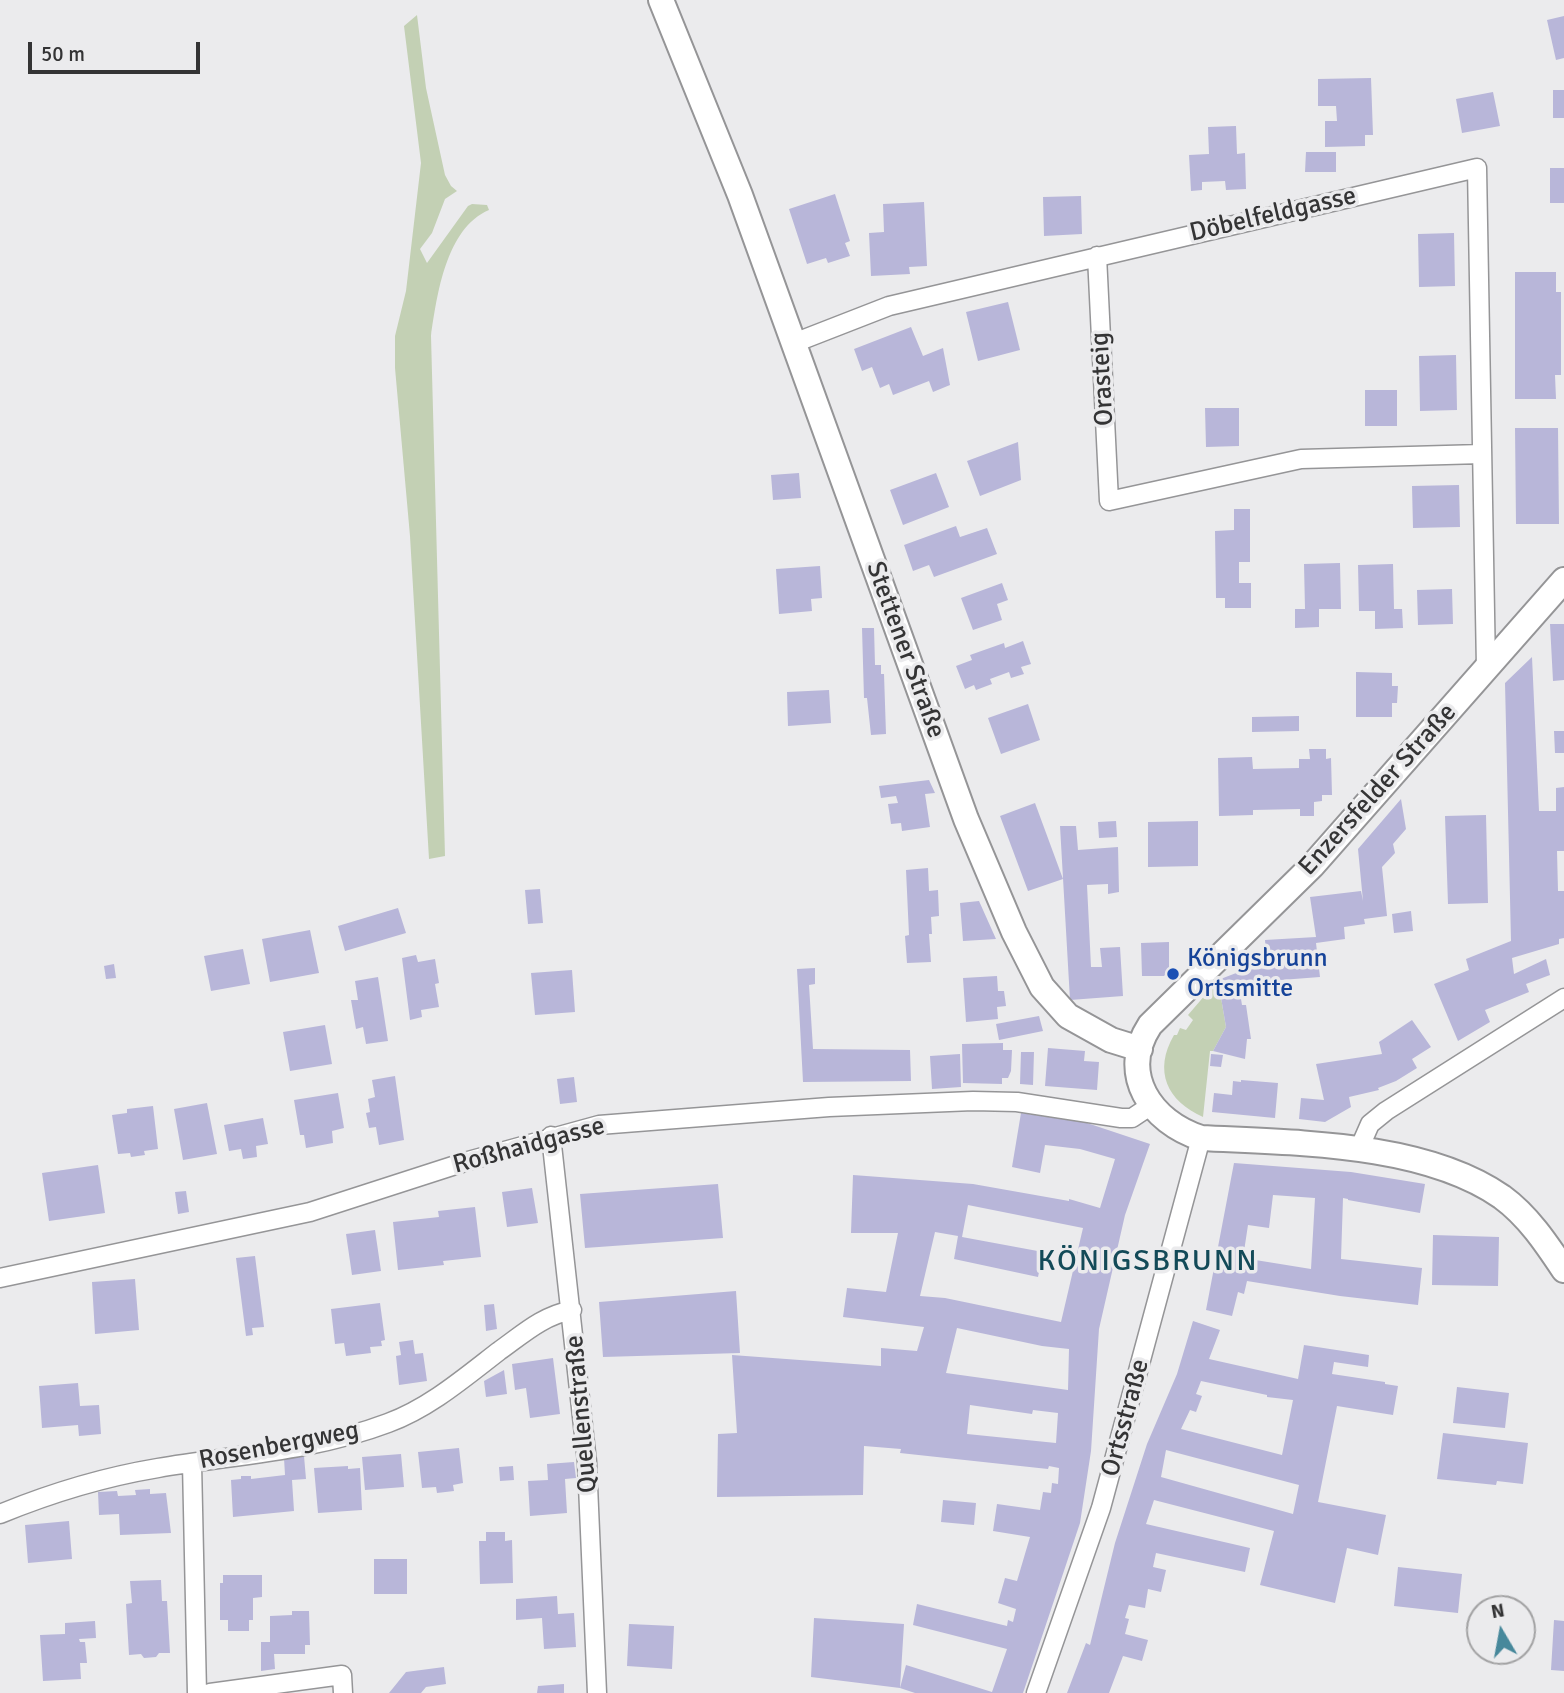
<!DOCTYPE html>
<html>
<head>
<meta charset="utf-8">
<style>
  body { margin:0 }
  #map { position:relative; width:1564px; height:1693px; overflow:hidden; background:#ebebed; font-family:Signika,sans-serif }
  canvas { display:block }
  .north { position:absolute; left:1466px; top:1595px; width:70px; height:70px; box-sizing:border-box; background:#ebebed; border:2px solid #a2a2a3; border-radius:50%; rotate:350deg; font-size:19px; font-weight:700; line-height:28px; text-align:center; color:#343435 }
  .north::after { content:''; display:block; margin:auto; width:24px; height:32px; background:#47889b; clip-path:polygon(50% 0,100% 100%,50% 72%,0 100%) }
  .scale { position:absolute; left:28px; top:42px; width:172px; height:32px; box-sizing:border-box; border:4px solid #343435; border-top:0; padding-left:9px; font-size:21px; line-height:24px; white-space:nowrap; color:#343435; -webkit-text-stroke:5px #ebebed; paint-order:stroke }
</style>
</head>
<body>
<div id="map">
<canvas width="1564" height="1693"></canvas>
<div class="north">N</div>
<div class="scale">50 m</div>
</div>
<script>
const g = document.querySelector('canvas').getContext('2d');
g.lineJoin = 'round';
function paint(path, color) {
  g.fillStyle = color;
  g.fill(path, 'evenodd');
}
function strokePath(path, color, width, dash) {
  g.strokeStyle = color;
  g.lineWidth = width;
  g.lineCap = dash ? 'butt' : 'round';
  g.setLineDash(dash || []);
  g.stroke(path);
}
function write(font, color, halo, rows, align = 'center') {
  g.font = font + ' Signika,sans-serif';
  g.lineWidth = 7;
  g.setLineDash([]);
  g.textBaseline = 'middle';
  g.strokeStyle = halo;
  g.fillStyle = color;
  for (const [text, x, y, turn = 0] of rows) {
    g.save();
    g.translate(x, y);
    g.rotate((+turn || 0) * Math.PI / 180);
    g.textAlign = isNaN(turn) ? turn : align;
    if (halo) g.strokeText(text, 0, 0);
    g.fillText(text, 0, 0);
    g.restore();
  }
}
paint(new Path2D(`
  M417 15 426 88 445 175 451 186 457 191 445 199 432 233 420 249 427 263 468 206 472 204 487 205 489 210C446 228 437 295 431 336L445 856 429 859 410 536 395 368V336L406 291 421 163 404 26Z
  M1218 980 1226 1027 1213 1051H1210L1203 1117C1167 1101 1153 1071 1174 1035H1177L1180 1028 1186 1030 1193 1020 1188 1015Z`), '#c3d0b4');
paint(new Path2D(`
  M1564 16V58L1556 60 1547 20Z
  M1371 78 1373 135H1365V146L1325 147V121H1337L1336 106H1318V79Z
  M1553 90H1564V118H1553Z
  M1493 92 1500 126 1462 133 1456 99Z
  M1236 126 1237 154 1245 153 1246 189 1226 190 1225 181 1202 182V190L1191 191 1189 155 1209 154 1208 127Z
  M1306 152H1336V172H1305Z
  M1550 168H1564V203H1550Z
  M835 194 850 241 845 243 850 256 828 263 826 258 807 264 789 209Z
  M1081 196 1082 234 1044 236 1043 197Z
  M924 202 927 266 909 267 910 274 871 276 869 233 884 232 883 204Z
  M1454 233 1455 286 1419 287 1418 234Z
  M1515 272H1556V292H1561V375H1555L1556 399H1515Z
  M1008 302 1020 350 978 361 966 312Z
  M911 327 923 356 943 348 950 385 933 392 929 381 893 395 889 384 880 388 872 367 862 371 854 349Z
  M1456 355 1457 410 1420 411 1419 356Z
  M1365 390H1397V426H1365Z
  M1205 408H1239V446L1206 447Z
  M1515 428H1558L1559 524H1516Z
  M1018 442 1021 480 980 496 967 461Z
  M799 473 801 498 773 500 771 475Z
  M936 473 949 507 903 525 890 490Z
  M1459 485 1460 527 1413 528 1412 486Z
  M1234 509H1250V562H1239V583H1251V608H1225V598H1216L1215 531 1234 530Z
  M956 526 960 537 987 528 997 554 934 577 929 565 913 571 904 545Z
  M1340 563 1341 609H1319V627L1295 628V609H1305L1304 564Z
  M1393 564 1394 609H1402L1403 628 1375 629V611H1359L1358 565Z
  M820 566 822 598 811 599 812 611 779 614 776 569Z
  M1002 583 1008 600 997 604 1002 620 973 630 961 598Z
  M1452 589 1453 624 1418 625 1417 590Z
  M1550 624H1564V680L1553 681Z
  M862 628H874L875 665H881V674H884L886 734 871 735 867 698H864Z
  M1023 641 1031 664 1021 667 1024 674 1011 678 1009 672 990 679 992 684 976 690 974 685 965 689 956 666 972 660 970 655 1004 643 1005 648Z
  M1532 657 1539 811H1556V788L1564 787V851H1557L1558 891H1564V938L1559 939V944L1512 958 1514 974 1546 959 1550 975 1526 984 1529 992 1485 1010 1490 1022 1458 1041 1434 984 1469 970 1466 959 1511 941 1505 683Z
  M1356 672 1392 673V686H1398L1397 703H1392V717H1356Z
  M829 690 831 723 788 726 787 692Z
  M1028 704 1040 740 1001 754 988 718Z
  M1299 716V731L1252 732V717Z
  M1554 731H1564V753H1555Z
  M1309 749H1326V759L1331 758 1332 795H1322V801L1314 802V816H1300V809L1253 810V815L1219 816 1218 758 1252 757 1253 769 1299 768V759H1310Z
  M929 780 935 793 925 794 930 827 902 831 901 823 891 824 888 804 898 803 896 796 881 798 879 786Z
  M1401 799 1406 829 1393 844 1395 853 1382 867 1387 916 1364 919 1365 924 1344 927 1345 939 1316 943 1320 977 1268 981 1269 994 1241 999 1242 1005H1246L1251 1039H1247L1245 1059 1213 1051 1226 1027 1218 980 1244 970 1267 968 1265 940 1316 937 1310 897 1361 891 1363 901 1358 849Z
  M1035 803 1063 879 1028 891 1000 816Z
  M1486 815 1488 903 1448 904 1445 816Z
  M1116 821 1117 837 1099 838 1098 822Z
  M1198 821V866L1148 867V822Z
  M1060 826H1076L1078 850 1118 847 1119 892 1108 894V884L1087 885 1091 967H1102L1100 948 1120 947 1123 996 1070 1000Z
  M928 868 929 891 938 890 939 916 931 917 932 934H929L931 962 907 963 905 936 909 935 906 870Z
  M540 889 543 923 528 924 525 890Z
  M979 901 996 939 963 941 960 903Z
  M398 908 406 933 345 951 338 926Z
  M1411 911 1413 931 1394 933 1392 914Z
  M310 930 319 973 270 982 262 939Z
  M1169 942V970L1164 976H1142L1141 943Z
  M243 949 250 984 211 991 204 956Z
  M416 955 418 962 435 959 439 983 435 984 439 1007 421 1010 422 1017 410 1020 402 958Z
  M114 964 116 978 106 979 104 966Z
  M815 968V984L809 985 813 1049 910 1050 911 1081 803 1082 797 969Z
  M572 970 575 1012 535 1015 531 973Z
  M997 976 998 991H1004L1006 1006 997 1007 998 1019 966 1022 963 978Z
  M378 977 388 1041 366 1044 363 1027 356 1029 351 1000H358L355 981Z
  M1039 1016 1043 1031 999 1040 996 1024Z
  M1412 1020 1431 1047 1412 1059 1417 1068 1396 1081 1378 1088 1379 1090 1349 1097 1351 1107 1325 1122 1299 1119 1301 1098 1324 1100 1316 1064 1382 1054 1379 1042Z
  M325 1025 332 1064 290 1071 283 1032Z
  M1003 1043V1050H1012L1011 1071 1008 1078H1002V1084L963 1083 962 1044Z
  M1048 1048 1085 1051 1084 1061 1099 1062 1097 1090 1045 1086Z
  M1021 1052H1034L1033 1085 1020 1084Z
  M960 1054 961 1087 932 1089 930 1056Z
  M1211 1054 1223 1055 1221 1067 1210 1066Z
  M395 1076 404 1140 379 1145 376 1127 369 1128 366 1113 370 1112 368 1099 375 1097 372 1080Z
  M574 1077 577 1102 560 1104 557 1079Z
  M1241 1080 1278 1083 1275 1118 1212 1112 1214 1093 1232 1095 1233 1081 1241 1082Z
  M338 1093 344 1128 332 1131 333 1143 306 1148 304 1135H300L294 1100Z
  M207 1103 217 1154 183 1160 174 1109Z
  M153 1106 158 1149 144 1151 145 1155 131 1157 130 1153 118 1154 112 1115 127 1113V1109Z
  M1021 1113 1084 1122 1150 1144 1125 1215 1099 1329 1091 1451 1080 1523 1023 1693H915L900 1688 811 1677 814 1618 904 1624 900 1688 906 1665 992 1692 1007 1649 913 1625 917 1604 1007 1626 1008 1620 1013 1622 1016 1609 998 1603 1005 1578 1017 1581 1030 1537 993 1531 997 1504 1040 1510 1043 1492 1051 1493 1052 1483 1058 1484 1059 1468 1049 1466 1048 1469 900 1453 901 1449 864 1446 863 1495 717 1497 718 1434 737 1433 732 1355 881 1366V1348L917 1351 924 1327 843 1317 847 1288 886 1292 898 1233H851L853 1175 973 1184 1069 1201V1199L1100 1208 1115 1159 1080 1149 1045 1145 1040 1173 1012 1167ZM968 1205 1083 1228 1061 1322 945 1298 920 1296 935 1232 958 1236 954 1259 1038 1277 1043 1252 962 1237ZM957 1328 1042 1346 1069 1349 1068 1390 946 1373ZM970 1405 1032 1414 1033 1410 1058 1413 1056 1443 967 1434Z
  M263 1118 268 1144 256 1146 257 1157 243 1159 241 1149 229 1151 224 1125Z
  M1234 1163 1351 1172 1425 1184 1420 1213 1348 1200V1199L1343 1198 1341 1259 1422 1268 1418 1305 1340 1296 1247 1281 1244 1294 1238 1292 1232 1316 1206 1310ZM1273 1195 1315 1198 1311 1269 1243 1258 1248 1225 1269 1228Z
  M98 1165 105 1213 49 1221 42 1173Z
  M718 1184 723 1238 585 1248 580 1194Z
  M532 1188 538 1223 507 1227 502 1192Z
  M186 1191 189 1212 178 1214 175 1192Z
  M475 1207 481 1257 443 1261 444 1265 398 1270 393 1222 439 1217 438 1211Z
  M375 1230 381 1271 352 1275 346 1234Z
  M1433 1235 1499 1237 1498 1286 1432 1285Z
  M255 1256 264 1327 252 1328 253 1335 246 1336 236 1258Z
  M135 1279 139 1330 95 1334 92 1282Z
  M736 1291 740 1353 603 1357 599 1302Z
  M380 1303 385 1340 381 1341 382 1346 370 1347 371 1353 346 1356 344 1343 335 1344 331 1309Z
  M494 1304 497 1329 486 1331 484 1305Z
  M1193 1321 1220 1330 1209 1359 1298 1379 1304 1345 1369 1355 1368 1367 1334 1362 1332 1374 1385 1382V1384L1398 1386 1393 1415 1337 1406 1318 1502 1386 1515 1378 1555 1347 1548 1335 1603 1260 1585 1274 1531 1154 1500 1146 1524 1250 1548 1245 1572 1156 1553 1153 1567 1166 1570 1161 1592 1148 1589 1145 1608 1129 1605 1125 1618 1129 1619 1125 1634 1148 1640 1142 1661 1123 1656 1109 1693H1067L1086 1643 1090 1645 1115 1543 1147 1444 1177 1374ZM1201 1381 1267 1395V1397L1293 1400 1282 1455 1181 1429 1190 1410 1196 1412 1202 1396 1196 1394ZM1166 1450 1299 1485 1293 1514 1161 1477Z
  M413 1340 415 1354 423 1353 427 1381 399 1385 396 1356 401 1355 399 1342Z
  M553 1358 560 1414 530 1418 526 1388 515 1390 512 1364Z
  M504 1370 507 1394 486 1397 484 1381Z
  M78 1383 80 1406 99 1405 101 1434 79 1436 78 1425 42 1428 39 1386Z
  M1457 1387 1509 1393 1505 1428 1453 1423Z
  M1443 1433 1528 1443 1523 1484 1497 1481 1496 1485 1437 1479Z
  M459 1448 463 1483 453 1485 454 1491 437 1493 436 1487 422 1488 418 1452Z
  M401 1454 404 1487 365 1490 362 1457Z
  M304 1456 306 1479 292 1480 294 1511 233 1517 231 1480 241 1479V1476H251V1479L285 1475 284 1458Z
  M574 1462 576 1478 565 1479 567 1513 530 1516 528 1481 548 1480 547 1464Z
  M348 1466V1469L360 1468 362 1510 318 1513 314 1468Z
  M513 1466 514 1480 500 1481 499 1467Z
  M150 1489V1494L166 1493 171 1533 120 1535 119 1514 99 1515 98 1492 117 1491 118 1496 136 1495 135 1490Z
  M943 1500 976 1503 974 1525 941 1522Z
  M69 1521 72 1559 28 1563 25 1525Z
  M486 1532H505V1541L512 1540 513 1583 480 1584 479 1541H486Z
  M374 1559H407V1594H374Z
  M1398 1567 1462 1574 1458 1613 1394 1606Z
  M223 1575H262V1597L253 1598V1620H249V1631H228V1620H220V1583H223Z
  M161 1580 162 1601H167L170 1653H159L156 1657 144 1658 141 1654 129 1655 126 1604 132 1603 130 1581Z
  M557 1596 558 1614 574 1613 576 1647 544 1649 542 1618 516 1620V1599Z
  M292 1611H309L310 1645H305V1654H274L275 1669 261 1671V1642H270V1616L292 1615Z
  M1554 1620 1564 1621V1671L1551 1670Z
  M95 1621 96 1638 79 1639 80 1642H85L87 1663H80L81 1679 43 1681 40 1635 65 1634V1623Z
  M629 1624 674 1626 672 1669 627 1666Z
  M444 1667 446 1684 426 1687 421 1693H389L406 1672Z
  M564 1684V1693H537L538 1686Z`), '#b8b6d9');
const street = new Path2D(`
  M1097 256 1109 501 1301 459 1482 454
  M794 343 889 306 1477 168 1486 668
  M551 1136 587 1462 597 1693
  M1359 1149 1370 1124 1386 1111 1564 998
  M0 1278 310 1212 468 1161 599 1125 829 1107 973 1101 1017 1102 1121 1118H1132L1150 1106
  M192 1463 197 1693
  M0 1514C51 1493 104 1477 158 1468 235 1455 314 1451 388 1423 429 1408 464 1378 499 1351 523 1334 542 1316 572 1310
  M210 1693 342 1675 343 1693
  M1036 1693 1101 1508 1201 1138`);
const secondary = new Path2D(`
  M661 0 740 195 966 819 1014 932 1042 987 1068 1016 1111 1040 1140 1049
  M1564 580 1312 866 1150 1025C1118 1074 1151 1122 1201 1138 1294 1143 1423 1142 1502 1197 1528 1216 1546 1243 1564 1270`);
strokePath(street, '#959597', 21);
strokePath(secondary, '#959597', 28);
strokePath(street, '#fff', 18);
strokePath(secondary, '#fff', 24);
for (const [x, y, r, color] of [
  [1173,974,7,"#1a4fb4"]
]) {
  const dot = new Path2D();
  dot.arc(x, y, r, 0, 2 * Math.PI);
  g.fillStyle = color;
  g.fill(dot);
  strokePath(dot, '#ebebed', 2.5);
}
write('26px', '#343435', '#ebebed', [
  ["Döbelfeldgasse",1273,215,-13],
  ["Orasteig",1103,379,-93],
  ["Stettener Straße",905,650,70],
  ["Enzersfelder Straße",1378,790,-48],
  ["Roßhaidgasse",529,1146,-15],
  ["Quellenstraße",582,1414,-95],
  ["Ortsstraße",1126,1418,-75],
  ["Rosenbergweg",279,1446,-11]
]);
write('26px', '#164399', '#ebebed', [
  ["Königsbrunn",1187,959],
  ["Ortsmitte",1187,989]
], 'left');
g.letterSpacing = '2px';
write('30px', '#134a58', '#ebebed', [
  ["KÖNIGSBRUNN",1148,1262]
]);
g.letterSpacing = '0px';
</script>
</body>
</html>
